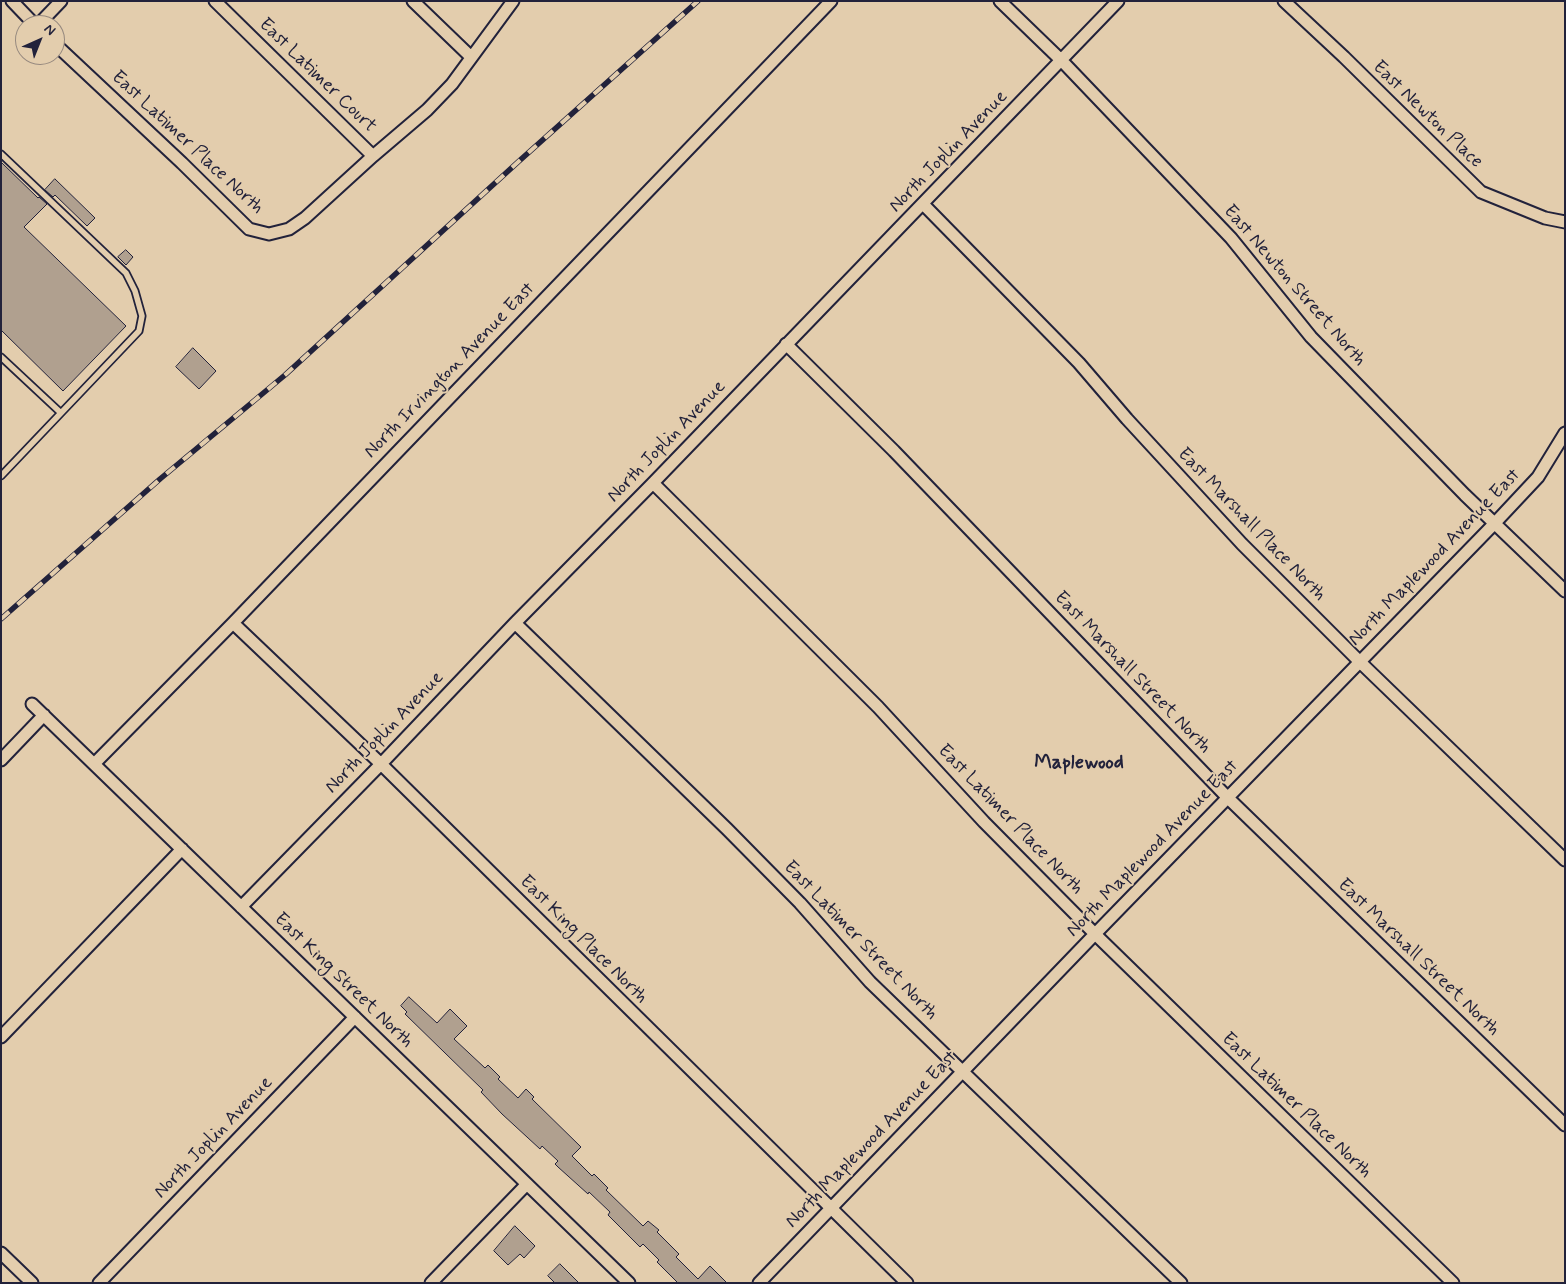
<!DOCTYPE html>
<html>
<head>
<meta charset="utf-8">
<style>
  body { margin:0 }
  #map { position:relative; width:1566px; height:1284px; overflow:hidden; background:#e3cdad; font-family:Mynerve,sans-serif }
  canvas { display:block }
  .frame { position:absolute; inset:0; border:2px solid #22223b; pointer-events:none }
  .north { position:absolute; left:15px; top:15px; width:50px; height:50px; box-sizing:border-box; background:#e3cdad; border:1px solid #96897f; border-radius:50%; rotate:44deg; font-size:14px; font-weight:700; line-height:20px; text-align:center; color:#22223b }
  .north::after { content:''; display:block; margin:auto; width:18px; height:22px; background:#22223b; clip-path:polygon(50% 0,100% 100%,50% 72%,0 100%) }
</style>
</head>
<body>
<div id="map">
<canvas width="1566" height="1284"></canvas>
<div class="frame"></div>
<div class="north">N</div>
</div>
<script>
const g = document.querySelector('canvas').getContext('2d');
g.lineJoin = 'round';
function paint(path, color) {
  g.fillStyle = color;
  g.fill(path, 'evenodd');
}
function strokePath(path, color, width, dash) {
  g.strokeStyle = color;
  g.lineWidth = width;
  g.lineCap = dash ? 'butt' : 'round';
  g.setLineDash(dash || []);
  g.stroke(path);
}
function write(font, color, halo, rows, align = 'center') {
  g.font = font + ' Mynerve,sans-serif';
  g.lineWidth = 4;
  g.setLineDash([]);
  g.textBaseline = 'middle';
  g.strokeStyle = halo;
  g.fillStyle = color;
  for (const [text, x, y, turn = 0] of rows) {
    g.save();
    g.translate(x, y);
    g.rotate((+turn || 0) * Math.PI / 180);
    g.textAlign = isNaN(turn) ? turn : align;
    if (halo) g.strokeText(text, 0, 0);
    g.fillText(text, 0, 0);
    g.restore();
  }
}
const building = new Path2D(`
  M1 162 38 198 39 197 47 204 24 227 126 326 63 391 1 330Z
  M55 179 95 218 87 226 55 195 53 197 45 190Z
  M126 250 133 257 126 265 118 257Z
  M193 348 216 371 199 389 176 367Z
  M409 997 437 1023 450 1009 467 1026 454 1039 485 1068 488 1065 500 1077 498 1079 518 1098 526 1089 534 1097 532 1099 581 1147 572 1156 592 1176 594 1174 608 1188 606 1190 643 1226 648 1221 659 1230 657 1232 679 1254 676 1257 698 1279 710 1266 727 1283H678L657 1262 659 1260 643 1244 640 1247 608 1215 610 1212 589 1192 588 1194 558 1167 555 1164 558 1161 542 1146 540 1149 502 1114 481 1092 483 1090 405 1014 407 1012 401 1006Z
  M515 1226 535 1246 524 1258 520 1254 508 1265 494 1251Z
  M560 1264 579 1283H555L548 1276Z`);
paint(building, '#b0a08f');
strokePath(building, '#22223b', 1);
const service = new Path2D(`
  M1 154 126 273 135 291 142 316 139 331 1 476
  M1 357 61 413`);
const minor = new Path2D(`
  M12 1 35 25
  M215 1 373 156
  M413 1 471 57
  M1000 1 1062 61 1231 238 1311 337 1465 495 1565 591
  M1284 1 1344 57 1481 192 1545 218 1565 222
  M38 25 61 1
  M55 44 182 163 249 229 269 234 289 229 305 218 373 156 427 110 452 84 513 1
  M923 204 1079 363 1127 419 1242 544 1360 662 1565 860
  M786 344 894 451 1228 798 1565 1125
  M653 483 878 707 984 822 1095 934 1453 1283
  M233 623 381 764 907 1283
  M515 623 727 829 800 903 870 982 1181 1283
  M32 704 629 1283
  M1 760 44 715
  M94 764 233 623 831 1
  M241 907 381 764 515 623 653 483 1118 1
  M1 1037 182 849
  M1 1253 32 1283
  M99 1283 355 1017
  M431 1283 527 1184
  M759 1283 1095 934 1494 524 1538 477 1565 433`);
strokePath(service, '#22223b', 9);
strokePath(minor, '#22223b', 15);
strokePath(service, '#e3cdad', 5.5);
strokePath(minor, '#e3cdad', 11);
const rail = new Path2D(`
  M1 619 160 479 285 375 518 162 698 1`);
strokePath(rail, '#22223b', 5.5);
strokePath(rail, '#e3cdad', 4, [11]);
write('19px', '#22223b', '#e3cdad', [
  ["East Latimer Court",317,76,44],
  ["East Newton Place",1427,115,44],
  ["East Latimer Place North",187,143,43],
  ["North Joplin Avenue",949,152,-46],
  ["East Newton Street North",1294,286,49],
  ["North Irvington Avenue East",450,371,-46],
  ["North Joplin Avenue",667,442,-46],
  ["East Marshall Place North",1251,525,46],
  ["North Maplewood Avenue East",1435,558,-46],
  ["East Marshall Street North",1132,673,46],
  ["North Joplin Avenue",385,733,-46],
  ["East Latimer Place North",1010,820,46],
  ["North Maplewood Avenue East",1153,849,-46],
  ["East King Place North",583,940,45],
  ["East Latimer Street North",860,941,46],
  ["East Marshall Street North",1418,958,44],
  ["East King Street North",343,981,44],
  ["East Latimer Place North",1296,1106,44],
  ["North Joplin Avenue",214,1138,-46],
  ["North Maplewood Avenue East",872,1140,-46]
]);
write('bold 20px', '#22223b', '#e3cdad', [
  ["Maplewood",1079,764]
]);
</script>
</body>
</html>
